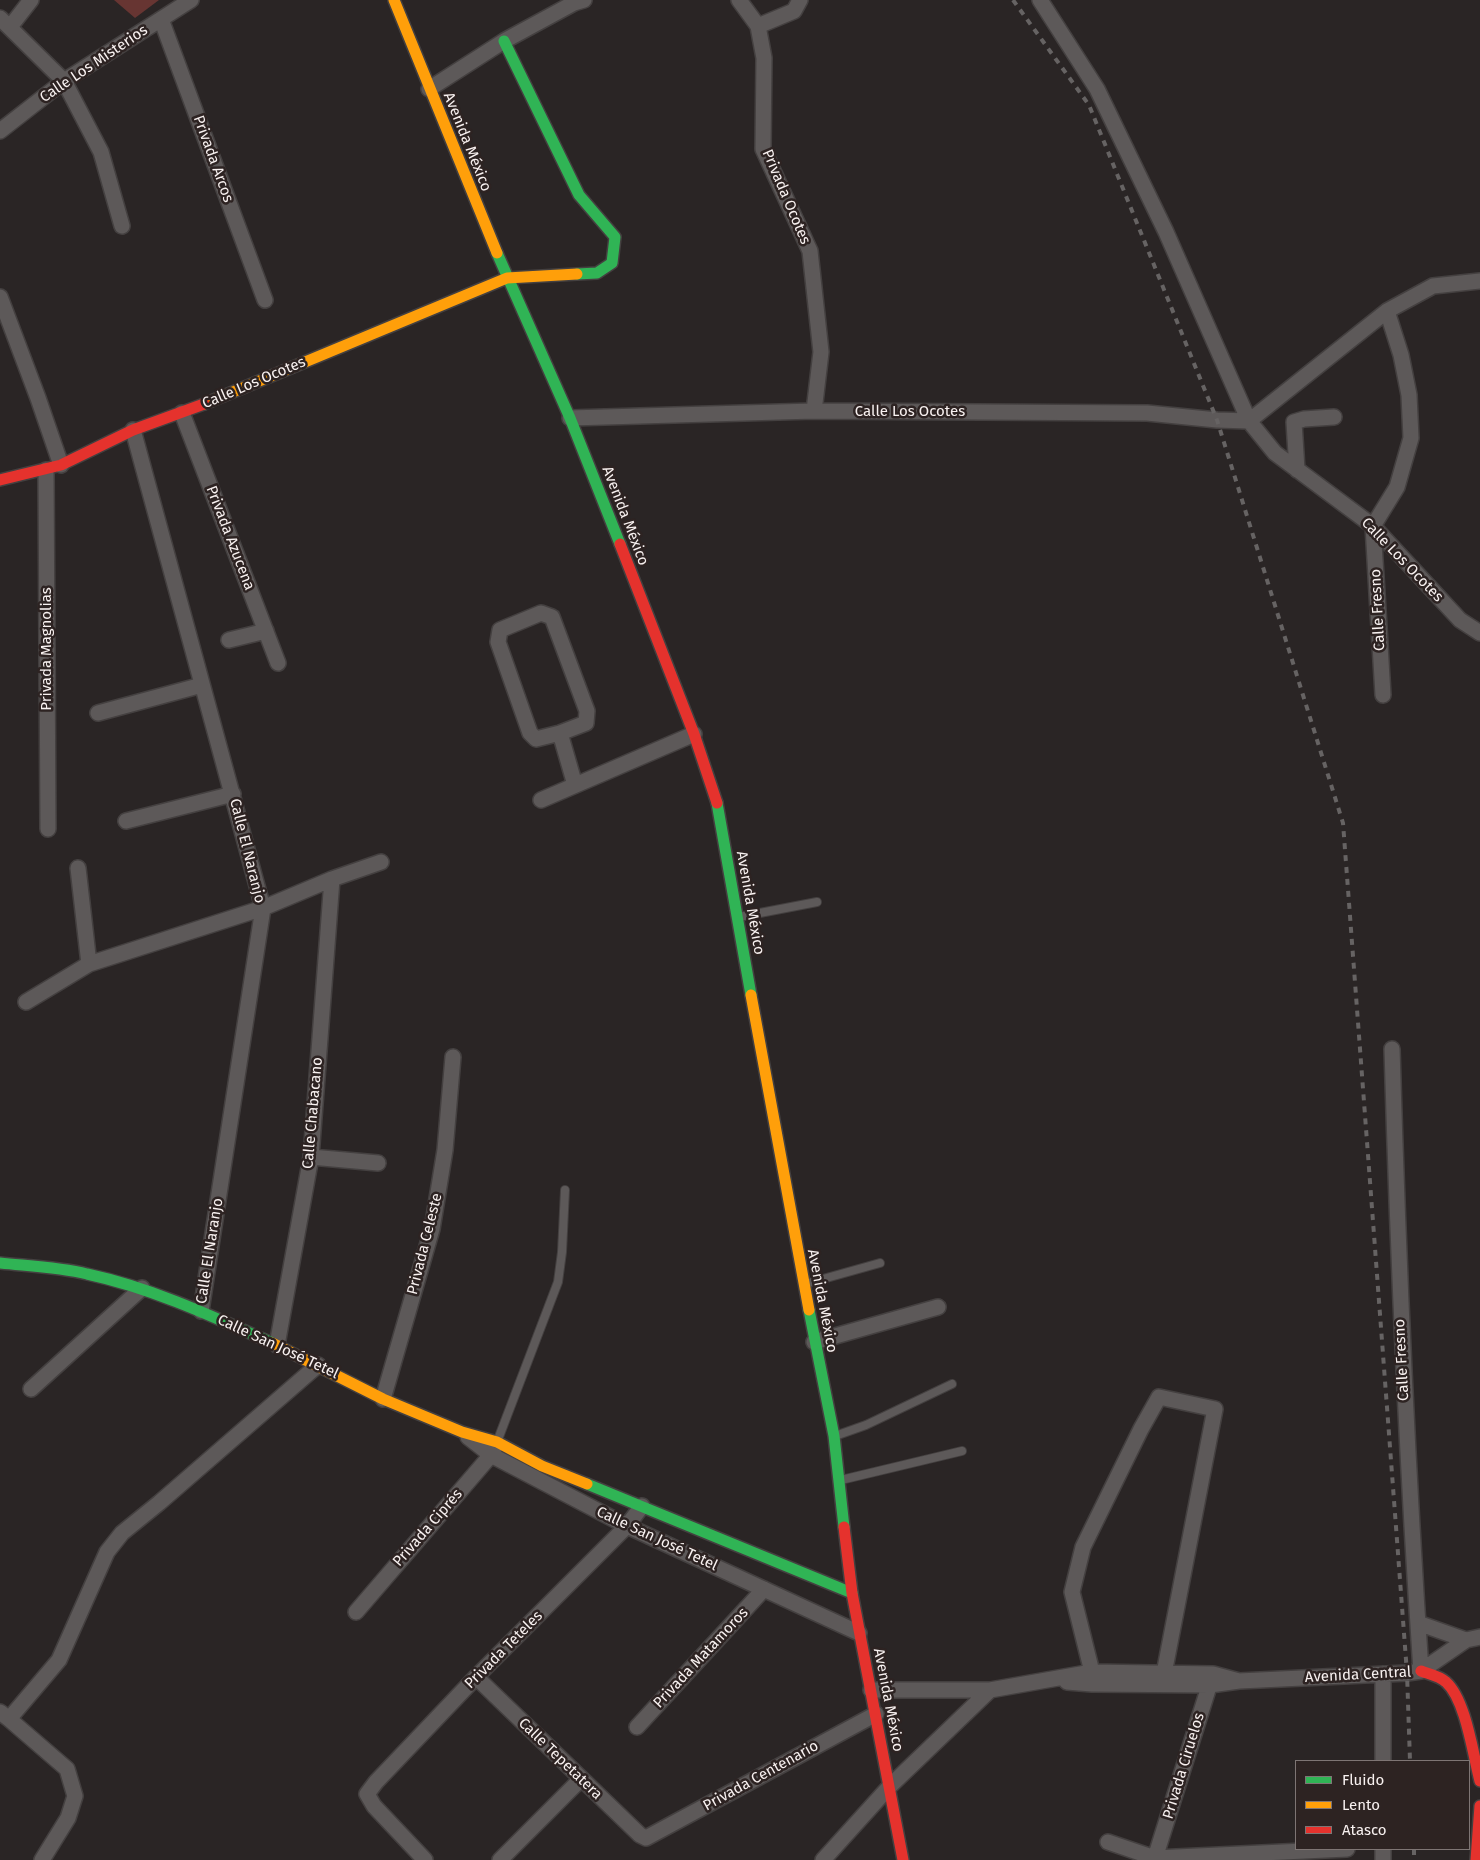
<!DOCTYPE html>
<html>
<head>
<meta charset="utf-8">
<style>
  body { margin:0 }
  #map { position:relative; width:1480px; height:1860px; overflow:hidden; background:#2a2525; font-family:"Fira Sans",sans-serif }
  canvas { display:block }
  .legend { position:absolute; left:1295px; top:1760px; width:175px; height:90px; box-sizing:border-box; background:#2d2322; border:1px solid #7e7574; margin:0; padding:6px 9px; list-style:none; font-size:15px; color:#f8f1f0 }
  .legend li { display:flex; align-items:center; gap:10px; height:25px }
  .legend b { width:25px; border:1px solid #7e7574 }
</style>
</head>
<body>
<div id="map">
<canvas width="1480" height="1860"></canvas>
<ul class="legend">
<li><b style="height:6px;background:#30b455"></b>Fluido</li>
<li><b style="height:6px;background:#ff9f0a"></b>Lento</li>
<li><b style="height:6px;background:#e5322d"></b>Atasco</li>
</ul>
</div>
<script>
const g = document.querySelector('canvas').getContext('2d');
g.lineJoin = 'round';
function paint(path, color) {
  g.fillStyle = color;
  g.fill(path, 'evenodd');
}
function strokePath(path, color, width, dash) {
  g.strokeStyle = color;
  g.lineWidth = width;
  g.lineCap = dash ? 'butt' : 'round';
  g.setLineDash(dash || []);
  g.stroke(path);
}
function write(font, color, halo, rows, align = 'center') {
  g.font = font + ' "Fira Sans",sans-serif';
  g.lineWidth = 5;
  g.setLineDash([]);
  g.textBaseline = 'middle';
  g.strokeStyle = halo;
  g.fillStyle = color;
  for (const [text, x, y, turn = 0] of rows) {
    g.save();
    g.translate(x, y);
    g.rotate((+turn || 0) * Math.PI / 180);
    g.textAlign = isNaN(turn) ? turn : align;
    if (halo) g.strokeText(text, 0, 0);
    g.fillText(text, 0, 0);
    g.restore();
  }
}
paint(new Path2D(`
  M114 0H159L135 18Z`), '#673532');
const lane = new Path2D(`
  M739 917 817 902
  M805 1284 880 1263
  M835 1436 866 1425 952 1384
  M497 1442 558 1282 562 1252 565 1190
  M841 1480 962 1451`);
const street = new Path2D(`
  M739 0 758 26 764 58 763 149 810 251 821 352 814 411
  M1040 0 1097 89 1166 232 1249 421 1275 453 1373 526 1460 620 1480 633
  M0 18 64 81 101 152 122 226
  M161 19 265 300
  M758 26 794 11 800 0
  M10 27 31 0
  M429 89 504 41 574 3 584 0
  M0 131 64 81 191 0
  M0 297 38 398 61 465
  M182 413 278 663
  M570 418 814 411 1147 413 1217 420 1249 421
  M1249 421 1387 311 1433 286 1480 281
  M133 430 263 908 201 1311
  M46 470 48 829
  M1297 470 1294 422 1304 419 1334 417
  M1373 526 1397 487 1411 438 1409 395 1401 355 1387 311
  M1373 526 1383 695
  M541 613 552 617 587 711 586 723 560 733 536 739 530 733 498 642 500 630Z
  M229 640 266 631
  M98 713 202 685
  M560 733 575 785
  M541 800 694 734
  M126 821 233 794
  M78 868 89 964
  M26 1002 89 964 263 908 332 879 381 862
  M1392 1049C1398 1256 1407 1464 1421 1671
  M311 1157 378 1163
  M814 1342 938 1307
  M277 1345 311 1157 332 879
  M31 1389 142 1288
  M383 1399 432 1229 445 1150 453 1057
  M468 1437 491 1455 627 1526 859 1633
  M356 1612 491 1455 495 1447
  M1418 1623 1466 1640
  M1092 1672 1072 1592 1083 1547 1141 1429 1159 1397 1215 1409 1162 1684
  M1383 1674V1761
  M476 1677 640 1835 646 1838 876 1714
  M1212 1677 1155 1858 1347 1849
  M1067 1682 1092 1684 1210 1685 1239 1681 1407 1673 1421 1671 1466 1640 1480 1637
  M871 1690H990
  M0 1712 9 1719 59 1660 107 1552 122 1533 159 1503 318 1365
  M9 1719 67 1769 75 1796 68 1818 42 1860
  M637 1727 764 1589
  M1108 1842 1155 1858
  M1383 1849V1860
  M425 1860 374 1806 367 1794 376 1782 476 1677 627 1526 642 1506
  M500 1860 581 1779
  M823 1860 890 1786 990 1690 1092 1672 1213 1674 1239 1681`);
const fast = new Path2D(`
  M504 41 579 195 615 237 612 263 597 273 577 274
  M497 253 570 418 620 544
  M717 803 751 995
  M0 1263C29 1266 59 1267 87 1274 152 1288 212 1316 272 1343
  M809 1310 834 1436 844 1527
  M587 1484 852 1593`);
const slow = new Path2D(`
  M394 0 497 253
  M204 404 507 278 577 274
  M751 995 809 1310
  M272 1343 383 1399 462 1432 497 1442 542 1466 587 1484`);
const jam = new Path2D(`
  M0 480 61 465 133 430 204 404
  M620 544 694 734 717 803
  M844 1527 852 1593 903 1860
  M1421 1671C1429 1674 1440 1676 1446 1682 1466 1700 1473 1755 1480 1781
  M1476 1860 1480 1806`);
strokePath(lane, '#444040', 10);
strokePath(street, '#444040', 18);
strokePath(fast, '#444040', 14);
strokePath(slow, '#444040', 14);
strokePath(jam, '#444040', 14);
strokePath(lane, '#5d5959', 8);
strokePath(street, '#5d5959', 15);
strokePath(fast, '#30b455', 11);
strokePath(slow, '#ff9f0a', 11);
strokePath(jam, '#e5322d', 11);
strokePath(new Path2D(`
  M1013 0 1089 105 1217 420 1343 823 1407 1673 1410 1761
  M1414 1849V1860`), '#666363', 4, [6, 6]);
write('15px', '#f8f1f0', '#2d2322', [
  ["Calle Los Misterios",94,64,-34],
  ["Avenida México",467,142,68],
  ["Privada Arcos",213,159,70],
  ["Privada Ocotes",786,197,67],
  ["Calle Los Ocotes",254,383,-23],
  ["Calle Los Ocotes",910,412],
  ["Avenida México",625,516,69],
  ["Privada Azucena",230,538,69],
  ["Calle Los Ocotes",1402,560,46],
  ["Calle Fresno",1378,610,-93],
  ["Privada Magnolias",47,649,-90],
  ["Calle El Naranjo",247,851,76],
  ["Avenida México",750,903,80],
  ["Calle Chabacano",313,1113,-85],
  ["Privada Celeste",425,1244,-76],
  ["Calle El Naranjo",210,1251,-81],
  ["Avenida México",822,1301,79],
  ["Calle San José Tetel",278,1347,25],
  ["Calle Fresno",1402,1360,-93],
  ["Privada Ciprés",428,1528,-49],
  ["Calle San José Tetel",657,1539,25],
  ["Privada Teteles",504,1650,-45],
  ["Privada Matamoros",701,1658,-47],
  ["Avenida Central",1358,1675,-3],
  ["Avenida México",888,1700,79],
  ["Calle Tepetatera",560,1759,44],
  ["Privada Ciruelos",1184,1766,-73],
  ["Privada Centenario",761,1776,-29]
]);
</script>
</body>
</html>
